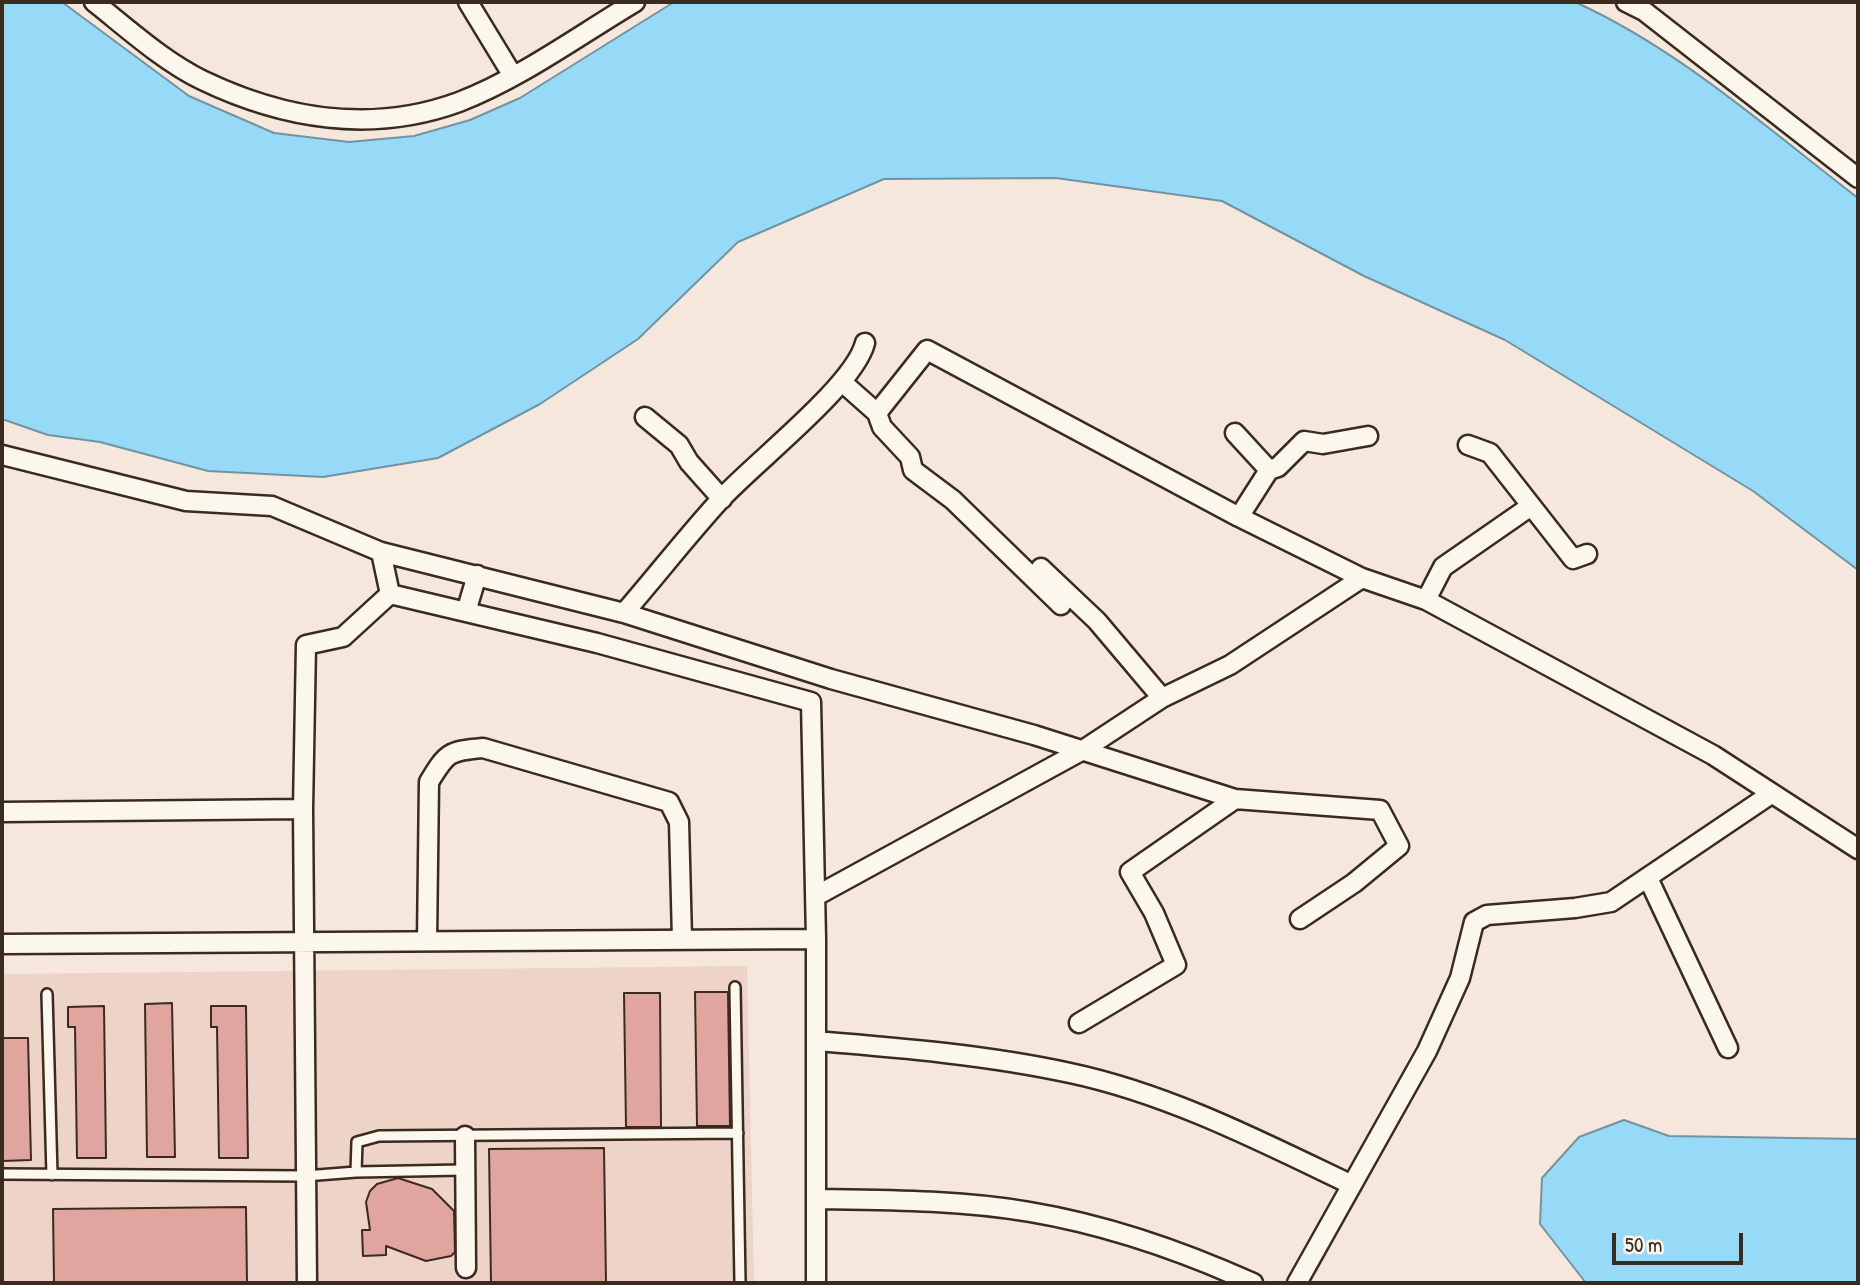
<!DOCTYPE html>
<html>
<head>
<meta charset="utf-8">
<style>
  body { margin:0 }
  #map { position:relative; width:1860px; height:1285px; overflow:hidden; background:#f5e7dc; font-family:"Patrick Hand",sans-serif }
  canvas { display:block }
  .frame { position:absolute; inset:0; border:4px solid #3b2a1e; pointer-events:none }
  .scale { position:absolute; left:1612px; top:1233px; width:131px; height:32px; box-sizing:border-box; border:4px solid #3b2a1e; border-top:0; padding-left:9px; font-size:21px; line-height:24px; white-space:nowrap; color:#3b2a1e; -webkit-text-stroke:5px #fbf7ec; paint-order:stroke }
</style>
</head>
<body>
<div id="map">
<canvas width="1860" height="1285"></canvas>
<div class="frame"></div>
<div class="scale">50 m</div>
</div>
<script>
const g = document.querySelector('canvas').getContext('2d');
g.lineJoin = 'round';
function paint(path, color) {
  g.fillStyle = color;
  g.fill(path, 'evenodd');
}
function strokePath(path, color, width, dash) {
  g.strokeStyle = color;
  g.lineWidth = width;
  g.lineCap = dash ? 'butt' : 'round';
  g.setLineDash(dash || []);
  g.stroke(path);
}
paint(new Path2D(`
  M747 966 754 1283H2V974Z`), '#eed3c9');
const water = new Path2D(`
  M2 2H62L189 96 274 133 349 142 414 136 470 120 520 98 674 2H1575C1679 49 1768 129 1858 198V570L1753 491 1505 340 1364 276 1222 201 1056 178 884 179 738 242 638 339 540 404 438 458 323 477 208 471 100 442 48 435 2 419Z
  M1624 1120 1669 1136 1858 1139V1283H1586L1540 1224 1542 1178 1579 1137Z`);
paint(water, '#96daf8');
strokePath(water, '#7294a1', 2);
const building = new Path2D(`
  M695 992H728L730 1126H697Z
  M624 993H660L661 1127H626Z
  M172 1003 175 1157H147L145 1004Z
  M104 1006 106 1158H77L75 1027H68V1007Z
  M211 1006H246L248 1158H219L217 1027H211Z
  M2 1038H28L31 1160 2 1161Z
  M604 1148 606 1283H491L489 1149Z
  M398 1178 432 1189 454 1211 455 1252 451 1256 426 1261 386 1246V1255L363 1256 362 1230H370L366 1202 370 1191 377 1184Z
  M246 1207 247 1283H54L53 1209Z`);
paint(building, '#dfa59e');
strokePath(building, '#3b2a1e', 2);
const lane = new Path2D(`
  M735 987 740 1283
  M47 994 52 1175
  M356 1172 357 1142 379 1136 738 1133
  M2 1174 305 1176 356 1172 463 1170`);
const street = new Path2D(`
  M94 2C127 28 163 61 202 80 283 119 372 134 459 102 521 78 578 36 635 2
  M468 2 513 76
  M1626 2 1644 11 1858 178
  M842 382 877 413 882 427 910 457 913 470 953 500 1061 605
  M877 413 927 350 1239 517 1362 578 1426 600 1713 755 1858 849
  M645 417 679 445 689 462 722 499
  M1235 433 1269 470 1239 517
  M1468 445 1490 453 1573 559 1587 554
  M2 455 186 501 272 506 381 552 624 613 831 679 1034 735 1235 799 1380 810 1399 846 1354 883 1300 919
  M1269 470 1278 467 1304 441 1323 444 1368 436
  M381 552 390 594
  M1041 568 1097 621 1162 698
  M1426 600 1443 567 1531 506
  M466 612 477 575
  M624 613C657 575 688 535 721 499 755 462 854 386 865 343
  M2 812 303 809
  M1648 878 1728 1048
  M816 896 1083 750 1162 698 1230 665 1362 578
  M427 941 429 782C447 752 449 751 483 748L669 802 679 822 682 939
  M2 944 816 939
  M1079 1023 1176 965 1154 913 1130 872 1235 799
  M816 1041C901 1048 987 1055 1070 1073 1169 1094 1262 1142 1352 1185
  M465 1136 466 1268
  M816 1199C887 1200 960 1200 1030 1212 1107 1225 1182 1251 1253 1283
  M307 1283 303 809 306 645 343 637 390 594 597 643 811 702 816 939V1283
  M1297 1283 1427 1051 1460 978 1474 922 1487 915 1575 908 1611 902 1771 794`);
strokePath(lane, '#3b2a1e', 14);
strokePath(street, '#3b2a1e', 23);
strokePath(lane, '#fbf7ec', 9);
strokePath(street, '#fbf7ec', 18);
</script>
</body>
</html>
